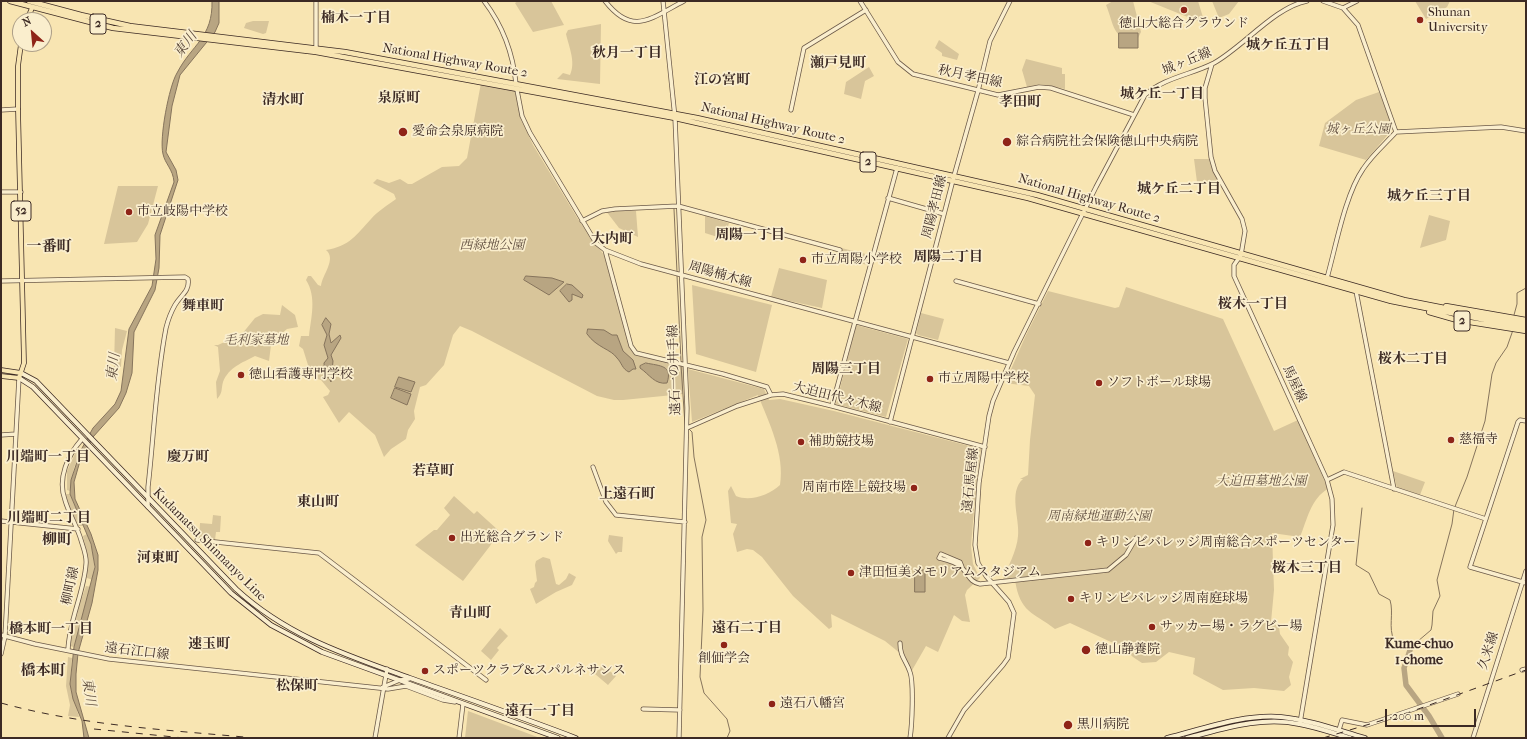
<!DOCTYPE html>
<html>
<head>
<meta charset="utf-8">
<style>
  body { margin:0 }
  #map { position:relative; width:1527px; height:739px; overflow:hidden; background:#f8e5b2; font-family:"IM FELL French Canon",serif }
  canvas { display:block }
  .frame { position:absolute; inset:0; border:2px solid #3c2a24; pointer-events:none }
  .north { position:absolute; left:12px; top:12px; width:40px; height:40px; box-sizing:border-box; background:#faeecd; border:1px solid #aea089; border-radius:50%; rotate:333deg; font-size:11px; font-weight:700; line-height:16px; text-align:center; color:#3c2a24 }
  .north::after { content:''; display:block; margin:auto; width:14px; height:18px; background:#8f2418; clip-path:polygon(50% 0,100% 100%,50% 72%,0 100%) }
  .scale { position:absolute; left:1385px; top:709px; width:91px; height:18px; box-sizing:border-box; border:2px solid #3c2a24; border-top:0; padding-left:5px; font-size:12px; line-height:14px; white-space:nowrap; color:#3c2a24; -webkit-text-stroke:3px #faeecd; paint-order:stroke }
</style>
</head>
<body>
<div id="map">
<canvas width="1527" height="739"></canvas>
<div class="frame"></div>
<div class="north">N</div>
<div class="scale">200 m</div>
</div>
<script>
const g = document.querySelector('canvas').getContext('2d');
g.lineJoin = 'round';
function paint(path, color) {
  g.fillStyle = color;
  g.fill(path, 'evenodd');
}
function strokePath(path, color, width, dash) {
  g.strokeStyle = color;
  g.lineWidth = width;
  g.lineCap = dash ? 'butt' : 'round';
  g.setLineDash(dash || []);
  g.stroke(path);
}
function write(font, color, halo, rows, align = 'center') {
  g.font = font + ' "IM FELL French Canon","Noto Serif JP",serif';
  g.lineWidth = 3.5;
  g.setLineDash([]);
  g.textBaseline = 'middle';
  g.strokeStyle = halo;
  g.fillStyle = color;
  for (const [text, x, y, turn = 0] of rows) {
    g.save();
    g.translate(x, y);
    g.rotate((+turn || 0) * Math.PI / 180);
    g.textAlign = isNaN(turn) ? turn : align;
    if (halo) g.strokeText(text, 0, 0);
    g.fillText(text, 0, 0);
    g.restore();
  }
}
paint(new Path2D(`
  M518 1H551L564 25 533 32 515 3Z
  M1113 1H1133L1141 32 1137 40C1112 40 1114 24 1106 5Z
  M1148 1H1198L1205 24Z
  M1212 1H1239L1229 14 1219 18Z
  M1415 1H1450L1447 7 1426 19Z
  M253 21H269L266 33 263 34 244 28 246 23Z
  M601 24 600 84 557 79 563 73 570 75C576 62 569 47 566 34L568 30Z
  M939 40 959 54 957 60 942 56V53L935 48Z
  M1026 59 1062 68V74H1065V89L1040 84 1027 87 1022 70Z
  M869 67 874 76 865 81 861 99 844 94 846 82Z
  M481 83 515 91 521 120 533 145 578 219 604 255 630 349 640 356 683 366V394L623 400H614L597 396 472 331 460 326 453 335 444 365 426 385 420 387 414 411 415 419 408 430 406 439 391 449 384 457 375 435 349 412 339 423 323 397 328 395 330 391 321 380 317 379 308 365 303 349 299 346 301 336H309C311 318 317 297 306 280L308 276H311L318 285 321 286C322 275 337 259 326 250 350 246 356 235 371 219 378 211 388 205 396 199L394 194 373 183 377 179 389 183 400 179 408 184H412L442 167 459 166 467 158Z
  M1379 92 1392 125V130L1366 160 1319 146 1325 123 1356 100Z
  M1194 159H1210L1218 182H1197Z
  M118 186H158L148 224 137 242 104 244Z
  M606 211H636L638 237 619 228Z
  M1429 215 1450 221 1446 240 1420 248Z
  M705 216 729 223 724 239 705 233Z
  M837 247 870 255 867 265 839 257 841 249Z
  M779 268 827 280 822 308 771 297Z
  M692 285 772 305 756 372 696 354Z
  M1126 287 1223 319 1274 431 1298 420 1328 489C1311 498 1307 520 1300 537L1272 533 1274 590 1271 622 1279 627 1280 634 1289 647 1288 655 1293 662 1289 677 1291 685 1284 691 1254 688 1223 690 1193 674 1195 658 1169 652 1156 662 1142 663 1133 657 1124 648 1070 623 1055 629C1033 612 1020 613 1015 580L1002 582C1007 568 1017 551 1018 536 1020 519 1008 492 1023 479H1020L1028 475 1030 440 1035 395 1029 386 1005 383 1026 335 1048 291 1115 308 1119 307Z
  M282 305 295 315 298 327 287 329 276 338 278 341 271 345 269 361 255 356C242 363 229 367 223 382 221 389 223 393 217 399L216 382 220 371 218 347 214 345H218L242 334 255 318 263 314 280 315Z
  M921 313 944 319 938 340 918 335 916 333Z
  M856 325 908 339 886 417 836 404Z
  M115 328 127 331 122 350 121 367H114Z
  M688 369 764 389 769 400 780 399 834 411 981 449 976 487 971 546 973 564 980 578 967 590 965 595 970 622 962 621 954 615 938 652 926 646 911 672 901 654 885 641 831 614 832 627 829 629 793 596 762 557 753 550 747 549 737 552 733 534 737 524 731 523 728 491 731 486 736 496C750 502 769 495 780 485 785 454 769 423 758 395L692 422Z
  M78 447 81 450 74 468 70 491 67 490V471Z
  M1393 471 1425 482 1420 495 1397 488Z
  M66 494H70L83 526H78L69 508Z
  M454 496 474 514 477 511 498 530 490 546 463 581 415 545 434 530H437L450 515 444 508Z
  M213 515 221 516 220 532H216L215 540 199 539 200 523 212 524Z
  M87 534C93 549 96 564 93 580L87 578V554L83 536Z
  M609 535 623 537 622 552H618L616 554 608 541Z
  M543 557 550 559 556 584 559 585 566 579 569 573 576 577 572 585 556 592 536 604 530 589 534 587 535 583 537 581 535 565 536 561Z
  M86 586 91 587 74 647 70 646 79 606Z
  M500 628 508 636 497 648 499 650 491 660 481 651Z
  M68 657 72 658 70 684 79 717 68 716 70 705 66 686Z
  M602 665 616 676 608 685 595 674Z
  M468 711 540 738H465Z`), '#d8c59a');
const water = new Path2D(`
  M212 1H219V23L215 32 180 75 172 106 166 152 176 170 178 180 160 235 159 268 155 290 134 332 132 373 126 393 119 408 93 437 80 461 74 482 75 499 91 534 98 555V570L92 603 78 653 76 674V692L89 738H84L82 721 73 699 70 684 74 647 95 567 91 544 70 494 71 480 81 450 93 428 115 404 121 391 129 329 152 286 156 259 155 235 174 182C173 169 165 164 163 154 159 139 169 86 177 73 192 44 213 38 212 1Z
  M1119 33H1138V48H1119Z
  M526 276 552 278 564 282 549 295 524 280Z
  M567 284 572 285 583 295 582 298 572 294V300L569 302 560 291Z
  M326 318 331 324 329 334 331 343 340 335 341 338 331 355 333 361 331 382 329 378 325 377 324 363 328 358 324 345 327 335 322 325Z
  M588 329 604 330 612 335H617L623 351 633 360 636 369H633L629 372C622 369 622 363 617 358 611 349 597 348 587 334Z
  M646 363C660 366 673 365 667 383 655 385 649 374 640 368V366Z
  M399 377 415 382 411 392 395 387Z
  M395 388 411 394 407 405 391 398Z
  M915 570H925V592H915Z`);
paint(water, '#b8a582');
strokePath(water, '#86745c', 1);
strokePath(new Path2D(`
  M674 209 677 272
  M677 275 681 362
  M1514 315 1517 304V293L1526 288
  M681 365 685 425
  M689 429 692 432 694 457 706 520 702 537 703 610 700 677 704 693 727 719 730 731 727 738
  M1362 508 1356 565 1369 573 1379 594 1390 600C1394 613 1388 628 1394 640L1411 647 1431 630 1432 625 1433 611 1440 596 1437 580 1452 524 1454 509 1467 477 1485 421 1492 374 1496 363 1507 347 1513 330`), '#86745c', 1);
strokePath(new Path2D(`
  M1411 647 1404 668 1406 685 1429 716 1442 738`), '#b8a582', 5.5);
const tertiary = new Path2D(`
  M316 1V50
  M484 1C503 26 513 52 516 84
  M605 1C633 37 651 18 684 1
  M663 1 675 118 687 408 679 738
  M860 1 898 62 913 74 998 95 1039 87 1051 88 1134 115
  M1323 1 1343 8 1358 25 1396 132
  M1343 8 1357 1
  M1212 64 1205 88V98L1211 157 1215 171 1242 219 1245 231 1241 255 1234 265V276L1327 480 1332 499 1333 525 1300 723
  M517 90 522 116 530 133 596 243 605 250 641 264 1009 363
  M1 110 18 109
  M791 110 804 48 866 10
  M1396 132 1501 127 1526 131
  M1 192H21
  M888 198 944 214
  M582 221 602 211 615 209 678 206 840 250
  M605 250 631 346 636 353 723 374 767 387 771 395
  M1327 278C1336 246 1345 195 1363 169 1372 155 1385 144 1396 132
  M1 281 185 277 188 279C190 291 181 295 175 305 171 312 168 320 166 328 156 380 154 434 148 487V507
  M956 281 1039 304
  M1356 291 1394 489
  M832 406 897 168
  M1526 421 1520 420 1518 422 1470 567 1526 583
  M890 422 954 176 978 91 990 41 1010 1
  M687 428 737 406 771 395 783 394 832 406 985 447
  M1 435 16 434
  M593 467 606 502 616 515 685 522
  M1327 480 1344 472 1486 519
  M1 521 78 529
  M197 540 319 553 486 680
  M962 567 960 562 941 554 939 558C947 560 956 562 961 567 969 574 969 582 980 584L1108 570 1126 555 1136 538
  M1 635 35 644 109 659 388 689 406 686 443 700 455 702
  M900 643C900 657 906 660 910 672 914 683 912 726 910 738
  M68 650C69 620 84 593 86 564 87 556 83 547 81 540 77 526 69 514 65 500 57 478 68 455 82 439
  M1 654 5 636 19 378
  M1522 670 1526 669
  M383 687 400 680 409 679
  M643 709 680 710
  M1338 733 1342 720 1367 725 1458 694
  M375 738 387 669
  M459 738 463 704
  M948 738 964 710 1003 665 1008 658 1014 613 1009 602 986 576 978 563 975 545 979 483 989 416 993 401 1014 352 1096 187 1145 95C1165 77 1191 75 1214 63 1243 47 1275 7 1307 1
  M1473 738 1526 571`);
const secondary = new Path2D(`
  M21 373 36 381 236 589C287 636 346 655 410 678 466 698 521 717 576 738
  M19 378 33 387 231 593 271 625 322 652 558 738
  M1167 738C1203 729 1243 714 1281 717 1310 720 1337 730 1365 738
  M1187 738C1223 729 1261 716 1299 724 1316 727 1333 733 1350 738`);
const primary = new Path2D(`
  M27 20 32 8
  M1 370 21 373
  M1 376 19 378 24 363 18 109V66L21 44`);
const trunk = new Path2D(`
  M10 1 113 28 316 52 675 118 1028 198 1391 301 1526 328
  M29 1 81 15 130 26 345 52 697 118 1037 195 1404 300 1526 324
  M1446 306 1526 320
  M1429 312 1457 320 1526 331`);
strokePath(tertiary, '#6b5948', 5);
strokePath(secondary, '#3c2a24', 5.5);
strokePath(primary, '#3c2a24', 5.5);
strokePath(trunk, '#3c2a24', 6);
strokePath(tertiary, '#faeecd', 3.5);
strokePath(secondary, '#faeecd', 4);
strokePath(primary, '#f8e5b2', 4);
strokePath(trunk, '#f8e5b2', 4.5);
strokePath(new Path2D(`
  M1 703C85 726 169 730 255 738
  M94 729 184 738
  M1323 738 1410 712 1526 670`), '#3c2a24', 1, [7, 7]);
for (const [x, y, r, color] of [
  [1184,10,4,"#8f2418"],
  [1420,20,4,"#8f2418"],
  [403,132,5,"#8f2418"],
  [1007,142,5,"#8f2418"],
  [129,212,4,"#8f2418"],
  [803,260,4,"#8f2418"],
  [241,375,4,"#8f2418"],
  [930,379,4,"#8f2418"],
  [1099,383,4,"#8f2418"],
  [1451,440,4,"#8f2418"],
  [801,442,4,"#8f2418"],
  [914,488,4,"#8f2418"],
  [452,538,4,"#8f2418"],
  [1088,543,4,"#8f2418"],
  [851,573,4,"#8f2418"],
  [1071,599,4,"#8f2418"],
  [1152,627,4,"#8f2418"],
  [724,645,4,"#8f2418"],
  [1086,650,5,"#8f2418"],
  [425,671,4,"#8f2418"],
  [772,704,4,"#8f2418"],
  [1068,725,5,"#8f2418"]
]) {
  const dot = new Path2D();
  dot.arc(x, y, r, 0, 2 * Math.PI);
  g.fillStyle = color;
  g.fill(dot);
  strokePath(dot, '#faeecd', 1.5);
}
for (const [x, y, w] of [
  [98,24,16],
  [868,162,16],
  [21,211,20],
  [1462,321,16]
]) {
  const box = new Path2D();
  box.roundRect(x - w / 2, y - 10, w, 20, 3);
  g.fillStyle = '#faeecd';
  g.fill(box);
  strokePath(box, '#3c2a24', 1);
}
write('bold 12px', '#3c2a24', null, [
  ["2",98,24],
  ["2",868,162],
  ["52",21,211],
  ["2",1462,321]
]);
write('13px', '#3c2a24', '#faeecd', [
  ["Shunan",1428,13],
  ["University",1428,28],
  ["徳山大総合グラウンド",1184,24,"center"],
  ["愛命会泉原病院",412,132],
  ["綜合病院社会保険徳山中央病院",1016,142],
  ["市立岐陽中学校",137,212],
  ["市立周陽小学校",811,260],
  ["徳山看護専門学校",249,375],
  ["市立周陽中学校",938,379],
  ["ソフトボール球場",1107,383],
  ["慈福寺",1459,440],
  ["補助競技場",809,442],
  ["周南市陸上競技場",906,488,"right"],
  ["出光総合グランド",460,538],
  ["キリンビバレッジ周南総合スポーツセンター",1096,543],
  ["津田恒美メモリアムスタジアム",859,573],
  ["キリンビバレッジ周南庭球場",1079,599],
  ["サッカー場・ラグビー場",1160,627],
  ["徳山静養院",1095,650],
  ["創価学会",724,659,"center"],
  ["スポーツクラブ&スパルネサンス",433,671],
  ["遠石八幡宮",780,704],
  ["黒川病院",1077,725]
], 'left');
write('13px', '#3c2a24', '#faeecd', [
  ["National Highway Route 2",455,61,10],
  ["城ヶ丘線",1187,62,-22],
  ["秋月孝田線",970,77,12],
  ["National Highway Route 2",773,124,13],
  ["National Highway Route 2",1089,199,16],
  ["周陽孝田線",935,207,-76],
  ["周陽楠木線",720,275,16],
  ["遠石一の井手線",675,370,-92],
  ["馬屋線",1294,384,65],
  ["大迫田代々木線",837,398,14],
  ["遠石馬屋線",971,480,-84],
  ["Kudamatsu Shinnanyo Line",209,545,45],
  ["柳町線",71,586,-78],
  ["久米線",1489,651,-72],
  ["遠石江口線",137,652,7]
]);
write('italic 13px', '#635142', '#faeecd', [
  ["城ヶ丘公園",1358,130],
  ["西緑地公園",492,246],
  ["毛利家墓地",256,341],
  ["大迫田墓地公園",1261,482],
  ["周南緑地運動公園",1099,517]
]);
write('bold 14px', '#3c2a24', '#faeecd', [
  ["楠木一丁目",356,19],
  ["城ケ丘五丁目",1288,46],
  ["秋月一丁目",627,54],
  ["瀬戸見町",838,64],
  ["江の宮町",722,81],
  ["城ケ丘一丁目",1162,95],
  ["泉原町",399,99],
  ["清水町",283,101],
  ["孝田町",1020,103],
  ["城ケ丘二丁目",1179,190],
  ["城ケ丘三丁目",1429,197],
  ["周陽一丁目",750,236],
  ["大内町",612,240],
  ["周陽二丁目",948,258],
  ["桜木一丁目",1253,305],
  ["舞車町",203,307],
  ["桜木二丁目",1413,360],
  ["周陽三丁目",846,370],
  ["川端町一丁目",48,458],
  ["慶万町",188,458],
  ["若草町",433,472],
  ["上遠石町",627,495],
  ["東山町",318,503],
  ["川端町二丁目",49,519],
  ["河東町",158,559],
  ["桜木三丁目",1307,569],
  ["青山町",470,614],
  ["遠石二丁目",747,629],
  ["橋本町一丁目",51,630],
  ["速玉町",209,645],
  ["Kume-chuo",1419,645],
  ["1-chome",1419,661],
  ["松保町",297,687],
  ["遠石一丁目",540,712]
]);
write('italic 14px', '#614f40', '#faeecd', [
  ["東川",186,45,-53],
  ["東川",114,367,-83],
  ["東川",88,692,82]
]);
write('bold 15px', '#3c2a24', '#faeecd', [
  ["一番町",49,247],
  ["柳町",57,540],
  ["橋本町",43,671]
]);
</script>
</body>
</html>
